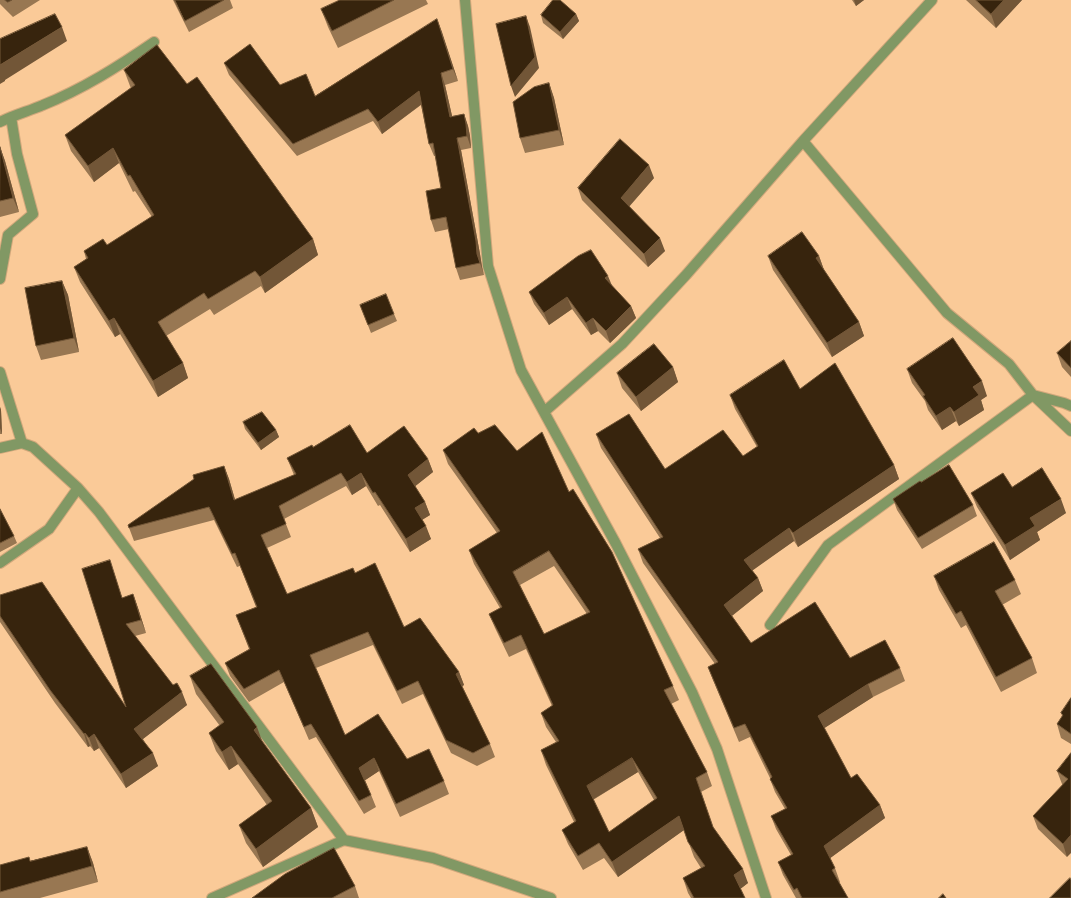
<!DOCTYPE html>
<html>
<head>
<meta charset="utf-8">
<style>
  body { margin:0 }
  canvas { display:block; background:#faca98 }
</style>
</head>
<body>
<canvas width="1071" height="898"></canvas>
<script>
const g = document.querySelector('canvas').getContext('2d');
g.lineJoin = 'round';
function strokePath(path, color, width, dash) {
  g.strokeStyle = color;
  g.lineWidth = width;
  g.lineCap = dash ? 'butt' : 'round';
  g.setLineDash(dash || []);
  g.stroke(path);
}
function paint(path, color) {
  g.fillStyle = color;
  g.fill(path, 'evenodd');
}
const minor = new Path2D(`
  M465 0 488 266 521 370 616 544 692 692 717 749 766 898
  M0 122C14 115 29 111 43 105 83 89 119 66 154 42
  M803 141 947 313 1009 364 1033 395 1071 431
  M0 279 8 235 33 214 17 154 11 117
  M0 372 22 443 33 447 78 488 99 512 344 840
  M544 412 622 344 686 275 803 141 932 0
  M0 448 22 443
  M0 563 49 529 78 488
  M770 625 828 545 1033 395 1064 403 1071 406
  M212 898 344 840 433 858 551 898`);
strokePath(minor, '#d2a87c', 12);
strokePath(minor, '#819864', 10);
paint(new Path2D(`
  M0 0H40L13 17 0 4Z
  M173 0H230L233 8 189 32Z
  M340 0H426L428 4 338 48 328 27 321 9Z
  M852 0H864L856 6Z
  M966 0H1022L996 28Z
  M576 14 579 21 563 39 543 23 541 15Z
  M437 19 458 81 445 85 452 116 464 114 468 126 470 136 471 148 461 150 480 254 482 267 484 275 460 280 456 268 449 229 435 232 431 220 441 188 435 156H434L429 144 421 105 382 134 373 121 297 156 229 75 224 63 280 85 315 96Z
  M124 70 187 84 313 239 318 255 265 293 261 286 214 315 210 309 166 336 183 363 188 378 158 397 120 334 115 337 80 282 74 267 86 259 84 251 107 245 152 217 135 191 133 192 119 163 94 182 71 151 65 135 131 88 130 86Z
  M549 83 554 98 564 145 525 153 520 138Z
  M0 147 5 161 19 212 0 217Z
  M654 178 629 207 665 251 648 267 582 200 578 188Z
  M768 256H819L824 270 859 322 864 336 832 357 773 270Z
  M62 281 68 295 79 352 41 360 36 346Z
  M612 286 631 306 636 318 610 343 598 331 591 335 572 309 549 325 534 304 529 292Z
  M360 305 394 314 397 321 371 333Z
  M1071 341V377L1062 367 1057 353Z
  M673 367 678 382 641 411 622 388 617 373Z
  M907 369 987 396 981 400 984 410 959 426 956 421 942 430 928 410 925 401 912 383Z
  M800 389 894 465 899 479 798 547 794 541 752 570 758 578 763 591 732 616 751 643 850 658 900 668 905 681 873 697 824 728 851 778 880 805 885 818 830 858 835 868 840 882H839L848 898H796L783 875 778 862 791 855 776 829 771 816 785 809 775 792 770 779V778L750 737 739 742 713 680 708 667 715 664 643 563 638 549 660 538 601 448 596 434 665 469 743 456 757 447 735 409 730 395Z
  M0 407 1 410 2 434H0Z
  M243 422 276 430 279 437 261 450 245 429Z
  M478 433 517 451 569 492 673 686 679 700 671 704 707 772 712 786 701 792 713 827 748 883 740 889 745 898H691L688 893 683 878 701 868 694 857 684 830 618 877 604 858 583 870 568 844 562 830 574 822 546 765 541 750 556 742 546 727 541 713 552 706 526 649 509 657 495 628 489 614 500 608 474 564 469 550 497 533 448 464 443 450ZM554 566 587 614 544 634 520 585ZM638 772 654 800 609 832 593 800Z
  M313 447 428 459 433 472 415 486 425 502 430 515 422 520 431 539 410 552 380 505 378 506 366 486 352 495 346 486 284 519 291 537 267 548 287 594 355 573 404 627 459 672 464 685 462 686 490 744 495 757 477 766 451 753 423 694 402 704 373 645 316 668 345 735 407 759 444 781 449 794 400 817 379 771 365 780 376 807 364 814 316 737 309 740 284 682 249 702 230 676 225 663 249 649 236 615 256 607 240 566 237 567 214 520 134 541 128 525 224 466 229 479 235 500 294 475 287 458Z
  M921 482 973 505 977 516 922 549 897 510 893 499Z
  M1012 487 1066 513 1037 532 1040 540 1010 560 977 507 971 493Z
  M0 509 14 536 17 543 0 552Z
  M114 573 122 598 133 594 138 608 146 633 135 636 187 705 143 739 158 766 126 788 99 748 94 751 90 746 88 747 55 703 0 622V595L126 707Z
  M934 576 1015 580 1021 594 1002 605 1032 658 1037 673 1001 692 966 625 961 628 939 590Z
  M190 676 262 741 311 808 318 827 263 867 246 843 239 825 267 805 238 764 229 770 216 751 209 733 220 726 196 694Z
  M1071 698V744L1061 738 1057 724 1062 716 1061 713Z
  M1071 753 1067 857 1038 829 1033 816 1063 785 1062 784 1057 771Z
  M87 847 93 863 98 882 40 898H0V865L30 861Z
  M355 886 359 898H252Z`), '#987752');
paint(new Path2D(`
  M854 0H864L856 6Z
  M1004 0H1022L996 28 991 14Z
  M576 14 579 21 563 39 560 32Z
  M526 16 530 27 539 68 515 97 511 86Z
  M437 19 442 32 458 81 453 69Z
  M62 27 67 41 5 80V81L0 84V65Z
  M441 73 445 85 455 129 450 117Z
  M549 83 554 98 564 145 559 130Z
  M419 91 423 103 382 134 378 122Z
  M464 114 468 126 470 136 471 148 467 136Z
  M457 138 461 150 480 254 482 267 484 275 477 254Z
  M0 147 5 161 19 212 13 198Z
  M113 148 119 163 94 182 88 166Z
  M649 165 654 178 625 211 621 198Z
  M660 238 665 251 648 267 644 254Z
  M313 239 318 255 265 293 260 277Z
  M819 256 824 270 821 273 816 258Z
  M608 276 613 288 605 278Z
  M62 281 68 295 79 352 74 338Z
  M567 297 572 309 549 325 544 313Z
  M631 306 636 318 610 343 606 331Z
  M114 318 120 334 115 337 109 321Z
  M593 318 598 331 591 335 586 323Z
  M859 322 864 336 832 357 827 343Z
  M183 363 188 378 158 397 153 381Z
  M673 367 678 382 641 411 636 397Z
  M982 381 987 396 981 400 984 410 959 426 954 412 973 387Z
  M0 407 1 410 2 434 0 428Z
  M950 407 956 421 942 430 936 416Z
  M276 430 279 437 261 450 258 443Z
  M428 459 433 472 413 488 408 475Z
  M894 465 899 479 798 547 793 533Z
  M224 466 229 479 239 513 234 500Z
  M361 473 366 486 352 495 347 482Z
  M1061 499 1066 513 1037 532 1040 540 1010 560 1005 545 1030 518Z
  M425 502 430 515 420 521 415 508Z
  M426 526 431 539 410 552 406 539Z
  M789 528 794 541 749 573 744 560Z
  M758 578 763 591 729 618 724 605Z
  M133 594 138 608 146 633 141 620Z
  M459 672 464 685 461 687 456 674Z
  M868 684 873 697 823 729 818 716Z
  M182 692 187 705 139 742 134 729Z
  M257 727 264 746 254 730Z
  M85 733 90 746 88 747 84 734Z
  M94 734 99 748 94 751 89 738Z
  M231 746 238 764 229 770 222 752Z
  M153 753 158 766 126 788 121 774Z
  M374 758 379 771 364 781 359 768Z
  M632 758 638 772 592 800 587 786Z
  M880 805 885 818 829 859 824 846Z
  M311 808 318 827 263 867 256 849Z
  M679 816 684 830 618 877 612 862Z
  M1071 835V853L1067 857 1063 844Z
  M87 847 93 863 98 882 92 866Z
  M743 869 748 883 739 890 734 875Z`), '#725637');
const building = new Path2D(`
  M5 0H12L8 2Z
  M175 0H224L185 21Z
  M340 0H394L332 31 321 9Z
  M553 0H560L576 14 560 32 541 15Z
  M976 0H1004L991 14Z
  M55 14 62 27 0 65V39Z
  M526 16 535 57 511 86 496 24Z
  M437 19 453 69 441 73 450 117 464 114 466 124 467 136 457 138 476 241 477 254 480 263 456 268 446 217 431 220 426 191 441 188 433 143 429 144 419 91 378 122 368 109 293 144 224 63 250 44 280 85 306 74 315 96Z
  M157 45 187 84 197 77 313 239 260 277 255 271 208 299 204 293 158 322 183 363 153 381 114 318 109 321 74 267 88 258 84 251 103 239 107 245 154 215 130 175 128 176 113 148 88 166 65 135 135 85 124 70Z
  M549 83 559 130 520 138 513 102 534 87Z
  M620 139 649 165 621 198 660 238 644 254 578 188Z
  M0 147 13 198 0 201Z
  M802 232 819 256 816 258 859 322 827 343 768 256Z
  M591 250 608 276 605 278 631 306 606 331 593 318 586 323 567 297 544 313 529 292 578 256Z
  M62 281 74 338 36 346 25 288Z
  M386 294 394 314 368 325 360 305Z
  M953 338 982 381 973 387 979 395 954 412 950 407 936 416 923 396 925 395 907 369Z
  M1071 341V368L1057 353Z
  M654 344 673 367 636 397 617 373Z
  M784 360 800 389 835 363 894 465 793 533 789 528 744 560 758 578 724 605 751 643 815 602 850 658 885 640 900 668 868 684 818 716 851 778 857 774 880 805 824 846 835 868 832 870 848 898H802L797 888 794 890 778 862 793 854 771 816 787 808 770 779 772 777 745 724 734 728 708 667 718 662 638 549 663 537 596 434 629 414 665 469 723 430 743 456 758 446 730 395Z
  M262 412 276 430 258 443 243 422Z
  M350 425 367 453 404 426 428 459 408 475 425 502 415 508 426 526 406 539 375 492 373 493 361 473 347 482 341 473 279 506 286 524 261 535 287 594 353 568 355 573 375 563 404 627 420 618 459 672 456 674 490 744 473 753 446 740 418 681 397 691 368 632 310 655 345 735 378 714 407 759 429 749 444 781 396 804 374 758 359 768 371 795 359 801 311 724 304 727 279 670 244 689 225 663 250 649 236 615 257 607 235 553 232 554 209 507 129 528 128 525 194 479 193 475 224 466 234 500 296 474 287 458 312 445 313 447Z
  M495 425 517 451 542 432 569 492 573 489 612 552 673 686 664 690 707 772 696 778 713 827 743 869 734 875 745 898H694L683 878 705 866 688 842 679 816 612 862 599 843 578 856 562 830 576 821 541 750 559 741 541 713 553 705 521 635 504 643 489 614 502 607 469 550 500 531 443 450 474 428 478 433ZM549 551 590 612 544 634 513 572ZM632 758 657 798 609 832 587 786Z
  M949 465 973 505 918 538 893 499 920 481 921 482Z
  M1042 468 1061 499 1030 518 1035 526 1005 545 971 493 1003 473 1012 487Z
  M0 509 14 536 0 543Z
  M994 542 1015 580 995 591 1032 658 996 677 961 611 956 614 934 576Z
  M110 560 122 598 133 594 141 620 126 624 173 685 177 683 182 692 134 729 153 753 121 774 94 734 89 738 85 733 84 734 50 690 0 616V595L42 582 126 707 82 569Z
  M211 664 257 727 254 730 311 808 256 849 239 825 272 801 231 746 222 752 209 733 224 722 190 676Z
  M1071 698V734L1057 724 1063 715 1061 713Z
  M1071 753V835L1063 844 1033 816 1068 779 1057 771Z
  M87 847 92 866 0 892V865L29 857 30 861Z
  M334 848 355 886 332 898H252L285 874Z
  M1070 878 1071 880V898H1050Z
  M943 894 946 898H939Z`);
paint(building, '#37240d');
strokePath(building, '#725637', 1);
</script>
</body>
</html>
